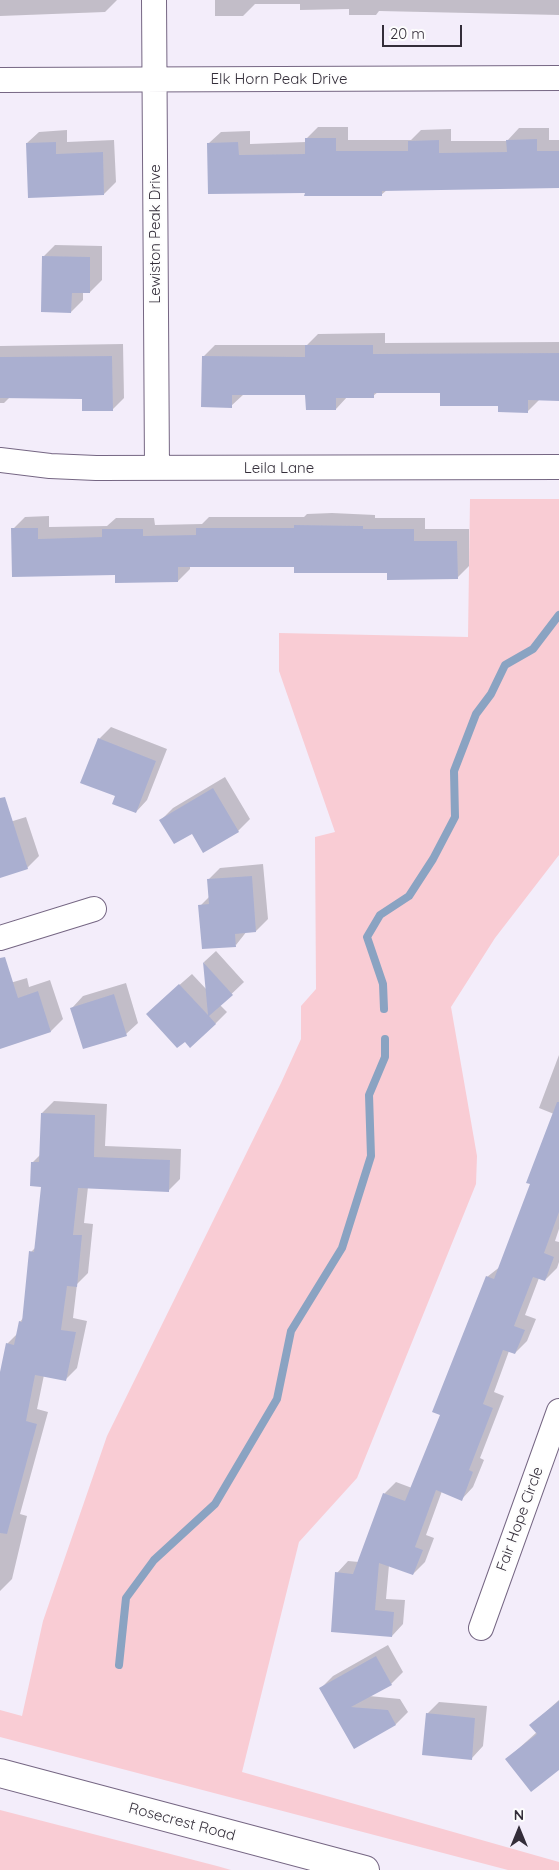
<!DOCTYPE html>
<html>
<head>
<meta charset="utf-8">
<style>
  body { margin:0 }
  #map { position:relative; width:559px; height:1870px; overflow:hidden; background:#f3edfa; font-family:Quicksand,sans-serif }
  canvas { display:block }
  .north { position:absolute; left:494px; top:1805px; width:50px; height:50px; -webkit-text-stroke:4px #fdfdfd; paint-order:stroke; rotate:0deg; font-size:14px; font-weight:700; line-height:20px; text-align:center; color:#332d39 }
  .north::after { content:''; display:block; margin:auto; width:18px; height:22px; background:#332d39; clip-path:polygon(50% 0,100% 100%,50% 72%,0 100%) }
  .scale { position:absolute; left:382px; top:25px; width:80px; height:22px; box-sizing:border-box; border:2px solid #332d39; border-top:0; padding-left:6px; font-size:15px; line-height:18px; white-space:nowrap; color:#332d39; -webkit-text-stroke:4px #fdfdfd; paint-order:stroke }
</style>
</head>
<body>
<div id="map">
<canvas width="559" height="1870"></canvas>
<div class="north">N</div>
<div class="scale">20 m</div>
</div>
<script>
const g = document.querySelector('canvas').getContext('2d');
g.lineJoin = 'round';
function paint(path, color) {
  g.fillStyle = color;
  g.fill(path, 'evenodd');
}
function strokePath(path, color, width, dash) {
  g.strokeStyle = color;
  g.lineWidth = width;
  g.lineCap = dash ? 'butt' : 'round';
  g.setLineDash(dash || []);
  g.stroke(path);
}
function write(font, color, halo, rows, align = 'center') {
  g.font = font + ' Quicksand,sans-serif';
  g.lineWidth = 4;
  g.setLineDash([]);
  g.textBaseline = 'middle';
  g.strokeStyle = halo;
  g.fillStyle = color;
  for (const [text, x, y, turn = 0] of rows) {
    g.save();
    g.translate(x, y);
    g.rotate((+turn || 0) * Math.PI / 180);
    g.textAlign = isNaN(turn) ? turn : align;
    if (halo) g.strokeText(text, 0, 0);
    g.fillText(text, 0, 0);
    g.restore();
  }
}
paint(new Path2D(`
  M470 499H559V855L495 938 451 1007 477 1156 476 1184 357 1478 299 1542 242 1772 559 1862V1870H508L0 1737V1710L22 1716 43 1621 107 1436 281 1083 301 1039V1006L316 989 315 837 335 832 279 671V633L468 637Z
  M0 1810 217 1866 231 1870H0Z`), '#f9ccd4');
paint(new Path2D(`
  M0 0H117L105 12 0 16Z
  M215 0H559V15L379 11 376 15H349V9L300 10V4H255L243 16H215Z
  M318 127H348V140H411L421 130 451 129V141H507L519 128H549V140H559V187L387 190 381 195 306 192 209 143 221 132 250 131V144L306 142V139Z
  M67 130V142L114 140 116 182 104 194 27 143 39 132Z
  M55 245 102 246V280L90 292H83V300L71 312 43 257Z
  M385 333V343L559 342V399H540L528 411 441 392H378L373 396H348L336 409 307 394H244L231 406 203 357 215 345H307L318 334Z
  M123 344 124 398 112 410 83 398 11 396 4 403H0V346Z
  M332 513 375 515V518H425V529H469V566L457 578 296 566H190V569L178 581 116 574 13 529 25 517 49 516V527L107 526 116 518H154L155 525 202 524 209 517H304L307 514Z
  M111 727 167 749 147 800 136 812 116 796 99 739Z
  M225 777 250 819 238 831 192 832 161 820 173 808Z
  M26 817 39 856 27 868 0 877V825Z
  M263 864 268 919 256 931H247L236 945 200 906 210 896 208 880 220 868Z
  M216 951 244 982 220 1005 227 1012 215 1024 160 1002 192 974 207 990 204 962Z
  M27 978 29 987 50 980 63 1019 51 1031 3 1047 0 1038V986Z
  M126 983 138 1023 126 1034 72 1008 83 996Z
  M559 1055V1229L555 1241 559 1242V1262L557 1268 545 1280 539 1278 525 1315 536 1319 527 1341 515 1353 509 1351 494 1392 504 1396 480 1458 484 1460 473 1487 462 1499 442 1491 426 1535 434 1538 425 1562 413 1574 389 1565 386 1599 405 1600 403 1624 392 1636 337 1573 348 1561 359 1562 384 1494 396 1482 412 1488 441 1414 487 1277 501 1266 532 1184 554 1114 539 1108Z
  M54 1101 107 1104 105 1146 181 1149 180 1179 168 1191 88 1187 84 1223 93 1224 88 1273 77 1284 73 1318 87 1321 77 1368 65 1380 44 1375 37 1409 48 1412 20 1514 27 1516 12 1579 0 1591V1378L7 1344 18 1333 20 1322 23 1318 31 1252 36 1247 42 1185 32 1163 40 1155 42 1113Z
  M388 1645 403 1672 391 1684 369 1696 400 1699 408 1712 396 1724 354 1747 321 1688 333 1676Z
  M559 1700V1769L507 1759 537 1732 531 1725Z
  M439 1702 487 1706 483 1746 472 1758 427 1714Z`), '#0003');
strokePath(new Path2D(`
  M384 1009 383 984 367 937 380 915 409 896 433 859 455 817 454 771 476 714 491 694 505 665 533 649 559 615
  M119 1665 126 1598 154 1560 215 1504 277 1399 291 1331 342 1248 371 1156 369 1095 385 1057V1039`), '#8aa3c2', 8);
paint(new Path2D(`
  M305 138H336V151H408V141L439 140V153L507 152 506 140 537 139V151H559V188L382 191V196H304L305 193 208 194 207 143 238 142 239 155 305 154Z
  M56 142V154L103 152 104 195 28 198 26 143Z
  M42 256 90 257V293H72L71 313 41 312Z
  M305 345H373V354L559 353V401L528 400V413L498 412V406H440V393H374V398H336V410H306L305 395H232V408L201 407 202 356 305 357Z
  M112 356 113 411H82V399L0 398V357Z
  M294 525 363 526V529H414V541H457L458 579 387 580V573H294V567H178V582L115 583V575L12 577 11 528H38V539L102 537V529H143V536L196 535V528H294Z
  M98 738 156 761 136 813 112 804 115 796 80 783Z
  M213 788 239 832 203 853 192 834 174 844 159 820Z
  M5 797 28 869 0 878V798Z
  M252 876 256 932 235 934 236 947 202 949 198 905 209 904 207 879Z
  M5 957 18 998 38 991 51 1032 0 1049V958Z
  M203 962 233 995 209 1016 216 1024 190 1048 185 1042 177 1048 146 1014 179 984 208 1015Z
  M114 994 127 1036 83 1049 70 1008Z
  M557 1102H559V1212L544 1253 554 1257 545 1281 533 1277 514 1326 525 1330 515 1354 503 1350 483 1404 493 1408 469 1470 473 1472 462 1501 436 1490 415 1547 423 1550 413 1575 379 1563 375 1610 394 1612 392 1637 331 1632 335 1572 353 1574 383 1493 405 1501 440 1415 432 1412 486 1276 494 1279 530 1184 526 1183Z
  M41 1113 95 1115 94 1157 170 1160 169 1192 78 1188 73 1235H82L77 1287 67 1286 61 1330 76 1332 66 1381 35 1375 26 1421 37 1424 7 1534 0 1533V1372L6 1343 14 1345 19 1321 22 1322 29 1251 34 1252 41 1187 30 1186 31 1162H39Z
  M376 1656 392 1685 351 1707 388 1710 396 1725 354 1749 319 1688Z
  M559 1701V1770L531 1792 505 1759 537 1734 529 1725Z
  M426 1713 475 1718 472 1760 422 1755Z`), '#aaafd0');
const minor = new Path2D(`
  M154 0 157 468
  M0 80 559 78
  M0 460 50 466 96 468 559 467
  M0 938 94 909
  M481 1628 559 1411`);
const secondary = new Path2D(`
  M0 1773 365 1870`);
strokePath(minor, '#756683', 26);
strokePath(secondary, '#756683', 30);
strokePath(minor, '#fff', 24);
strokePath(secondary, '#fff', 28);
write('15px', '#332d39', '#fdfdfd', [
  ["Elk Horn Peak Drive",279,79],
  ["Lewiston Peak Drive",155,234,-90],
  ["Leila Lane",279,468],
  ["Fair Hope Circle",520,1519,-70],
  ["Rosecrest Road",182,1822,15]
]);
</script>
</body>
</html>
